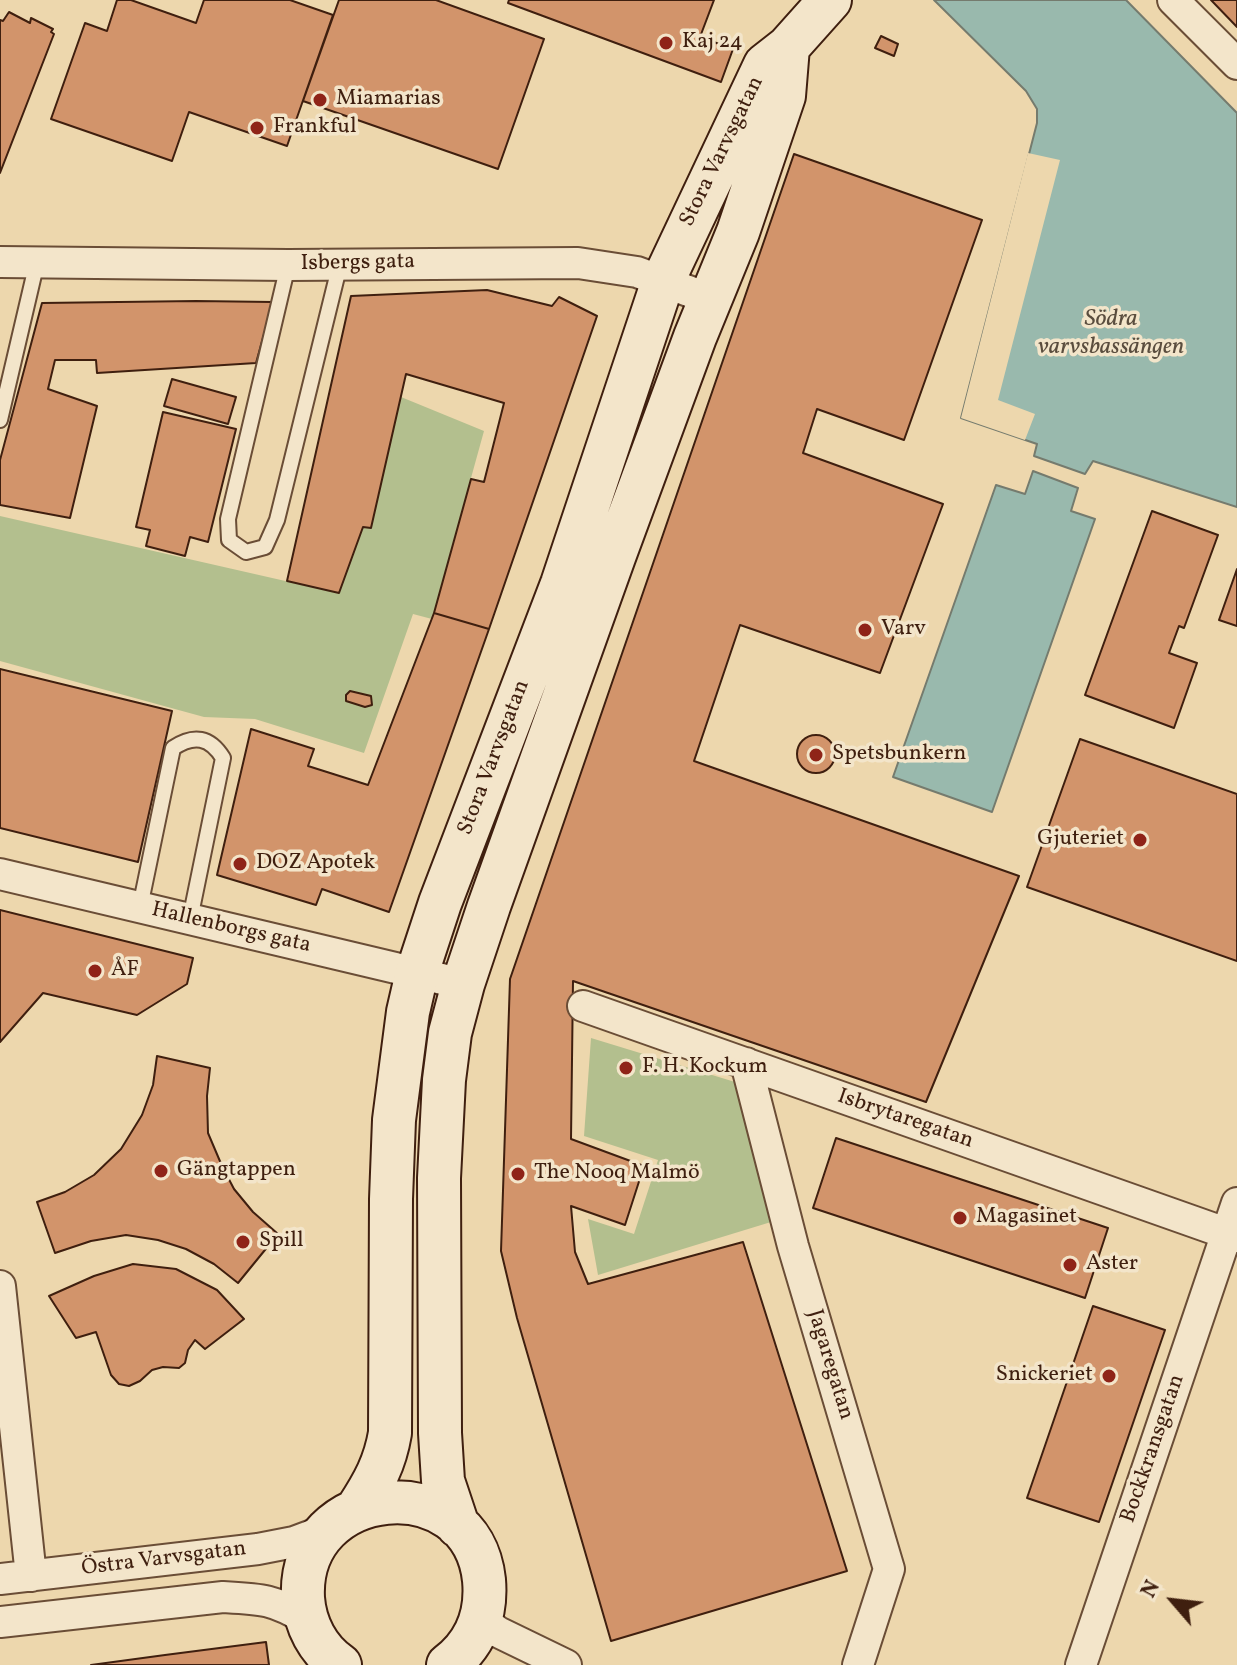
<!DOCTYPE html>
<html>
<head>
<meta charset="utf-8">
<style>
  body { margin:0 }
  #map { position:relative; width:1237px; height:1665px; overflow:hidden; background:#edd7ad; font-family:Vollkorn,serif }
  canvas { display:block }
  .north { position:absolute; left:1133px; top:1561px; width:80px; height:80px; -webkit-text-stroke:6px #f3e5ca; paint-order:stroke; rotate:298deg; font-size:22px; font-weight:700; line-height:32px; text-align:center; color:#3f1f0f }
  .north::after { content:''; display:block; margin:auto; width:28px; height:36px; background:#3f1f0f; clip-path:polygon(50% 0,100% 100%,50% 72%,0 100%) }
</style>
</head>
<body>
<div id="map">
<canvas width="1237" height="1665"></canvas>
<div class="north">N</div>
</div>
<script>
const g = document.querySelector('canvas').getContext('2d');
g.lineJoin = 'round';
function paint(path, color) {
  g.fillStyle = color;
  g.fill(path, 'evenodd');
}
function strokePath(path, color, width, dash) {
  g.strokeStyle = color;
  g.lineWidth = width;
  g.lineCap = dash ? 'butt' : 'round';
  g.setLineDash(dash || []);
  g.stroke(path);
}
function write(font, color, halo, rows, align = 'center') {
  g.font = font + ' Vollkorn,serif';
  g.lineWidth = 7;
  g.setLineDash([]);
  g.textBaseline = 'middle';
  g.strokeStyle = halo;
  g.fillStyle = color;
  for (const [text, x, y, turn = 0] of rows) {
    g.save();
    g.translate(x, y);
    g.rotate((+turn || 0) * Math.PI / 180);
    g.textAlign = isNaN(turn) ? turn : align;
    if (halo) g.strokeText(text, 0, 0);
    g.fillText(text, 0, 0);
    g.restore();
  }
}
paint(new Path2D(`
  M401 397 484 431 432 619 413 614 364 753 255 719 204 717 0 661V516L338 593 363 527H371Z
  M591 1038 735 1082 771 1222 598 1275 588 1219 634 1234 658 1160 584 1136Z`), '#b3bf8e');
const water = new Path2D(`
  M934 0H1126L1237 113V507L1093 461 1085 474 1034 456 1037 444 961 418 1037 123V109L1026 91Z
  M1033 471 1078 488 1071 511 1095 519 992 812 893 777 996 485 1025 494Z`);
paint(water, '#99b9ad');
strokePath(water, '#757b6e', 2);
paint(new Path2D(`
  M1028 153 1060 160 998 400 1035 414 1025 440 961 418Z`), '#edd7ad');
const building = new Path2D(`
  M117 0H131L196 23 204 0H290L333 15 287 146 189 112 172 161 51 119 85 23 107 31Z
  M339 0H436L544 39 498 169 303 101Z
  M509 0H714L700 37 733 49 721 82 508 3Z
  M1211 0H1237V27Z
  M9 12 30 23 31 18 53 29 51 32 54 34 0 173V20L3 21Z
  M881 36 898 44 894 56 875 48Z
  M794 154 982 220 904 440 817 409 803 453 943 504 880 673 740 625 694 761 1019 876 926 1102 573 981 571 1139 644 1166 625 1225 571 1206 575 1252 588 1284 743 1242 847 1571 611 1641 517 1318 501 1251 510 979Z
  M487 290 552 306 559 297 597 316 489 629 434 613 471 479 484 482 504 403 406 374 371 528 363 527 339 593 287 581 351 296Z
  M196 301 273 302 256 363 97 373 96 360H55L48 389 97 406 70 518 0 505V460L42 303Z
  M172 379 236 397 228 424 164 406Z
  M163 412 236 429 208 542 190 537 185 556 146 546 150 530 136 527Z
  M1152 511 1218 535 1184 628 1179 626 1169 653 1197 663 1174 728 1085 695Z
  M1237 569V626L1219 620Z
  M434 613 489 629 389 912 322 889 316 905 217 875 251 729 314 749 308 766 368 785Z
  M0 669 172 711 138 862 0 828Z
  M350 691 371 696 372 705 365 707 346 701V695Z
  M797 754a19 19 0 1 1 38 0a19 19 0 1 1-38 0Z
  M1080 739 1237 794V961L1027 887Z
  M0 910 193 958 187 984 137 1015 43 993 0 1042Z
  M157 1056 210 1068 207 1096 208 1133 222 1166 234 1189 253 1212 278 1234 238 1283 214 1264 186 1249 158 1240 126 1235 91 1241 55 1253 37 1202 65 1192 94 1175 121 1149 142 1115 153 1085Z
  M836 1138 1108 1228 1085 1298 813 1208Z
  M133 1264 176 1269 217 1290 244 1319 205 1349 195 1340 188 1350 185 1363 179 1368 163 1367 152 1370 140 1381 129 1386 119 1384 111 1375 96 1332 76 1338 49 1296 94 1276Z
  M1093 1306 1165 1330 1099 1522 1027 1498Z
  M266 1642 269 1665H91L165 1655Z`);
paint(building, '#d2946b');
strokePath(building, '#3f1f0f', 2);
const lane = new Path2D(`
  M288 265 228 519 229 540 246 552 265 547 277 520 340 264
  M0 420 37 262
  M140 907 173 748C194 734 210 737 223 758L190 919`);
const street = new Path2D(`
  M1173 0 1237 64
  M0 262 288 265 578 263 637 272 710 299
  M0 874 463 984
  M583 1006 1237 1237
  M746 1063 793 1246 889 1569 858 1665
  M0 1286 31 1576
  M0 1579 258 1549 294 1542 326 1530
  M482 1620 498 1632 566 1665
  M0 1622 223 1597C261 1599 273 1599 306 1619
  M1081 1665 1237 1203`);
const secondary = new Path2D(`
  M357 1509C374 1483 385 1463 390 1433L391 1199 394 1120 408 1012 417 973 440 903 562 584 663 281 765 65 788 47 830 0
  M458 1526 443 1481 440 1433 439 1178 444 1080 450 1033 463 984 489 906 614 557 695 337 738 232 784 96 788 47
  M340 1665C318 1650 305 1625 303 1598 297 1482 472 1466 484 1580 487 1614 476 1644 448 1665`);
strokePath(lane, '#6a4d36', 18);
strokePath(street, '#6a4d36', 34);
strokePath(secondary, '#3f1f0f', 46);
strokePath(lane, '#f3e5ca', 14);
strokePath(street, '#f3e5ca', 30);
strokePath(secondary, '#f3e5ca', 42);
for (const [x, y, r, color] of [
  [666,43,8,"#8f2418"],
  [320,100,8,"#8f2418"],
  [257,128,8,"#8f2418"],
  [865,630,8,"#8f2418"],
  [816,755,8,"#8f2418"],
  [1140,840,8,"#8f2418"],
  [240,864,8,"#8f2418"],
  [95,971,8,"#8f2418"],
  [626,1068,8,"#8f2418"],
  [161,1171,8,"#8f2418"],
  [518,1174,8,"#8f2418"],
  [960,1218,8,"#8f2418"],
  [243,1242,8,"#8f2418"],
  [1070,1265,8,"#8f2418"],
  [1109,1376,8,"#8f2418"]
]) {
  const dot = new Path2D();
  dot.arc(x, y, r, 0, 2 * Math.PI);
  g.fillStyle = color;
  g.fill(dot);
  strokePath(dot, '#f3e5ca', 3);
}
write('22px', '#3f1f0f', '#f3e5ca', [
  ["Kaj 24",682,43],
  ["Miamarias",336,100],
  ["Frankful",273,128],
  ["Varv",881,630],
  ["Spetsbunkern",832,755],
  ["Gjuteriet",1124,840,"right"],
  ["DOZ Apotek",256,864],
  ["ÅF",111,971],
  ["F. H. Kockum",642,1068],
  ["Gängtappen",177,1171],
  ["The Nooq Malmö",534,1174],
  ["Magasinet",976,1218],
  ["Spill",259,1242],
  ["Aster",1086,1265],
  ["Snickeriet",1093,1376,"right"]
], 'left');
write('22px', '#3f1f0f', '#f3e5ca', [
  ["Stora Varvsgatan",723,152,-64],
  ["Isbergs gata",358,264,-1],
  ["Stora Varvsgatan",495,758,-69],
  ["Hallenborgs gata",231,929,13],
  ["Isbrytaregatan",905,1120,19],
  ["Jagaregatan",829,1365,73],
  ["Bockkransgatan",1154,1449,-71],
  ["Östra Varvsgatan",164,1560,-7]
]);
write('italic 24px', '#5a4d3e', '#f3e5ca', [
  ["Södra",1111,321],
  ["varvsbassängen",1111,349]
]);
</script>
</body>
</html>
